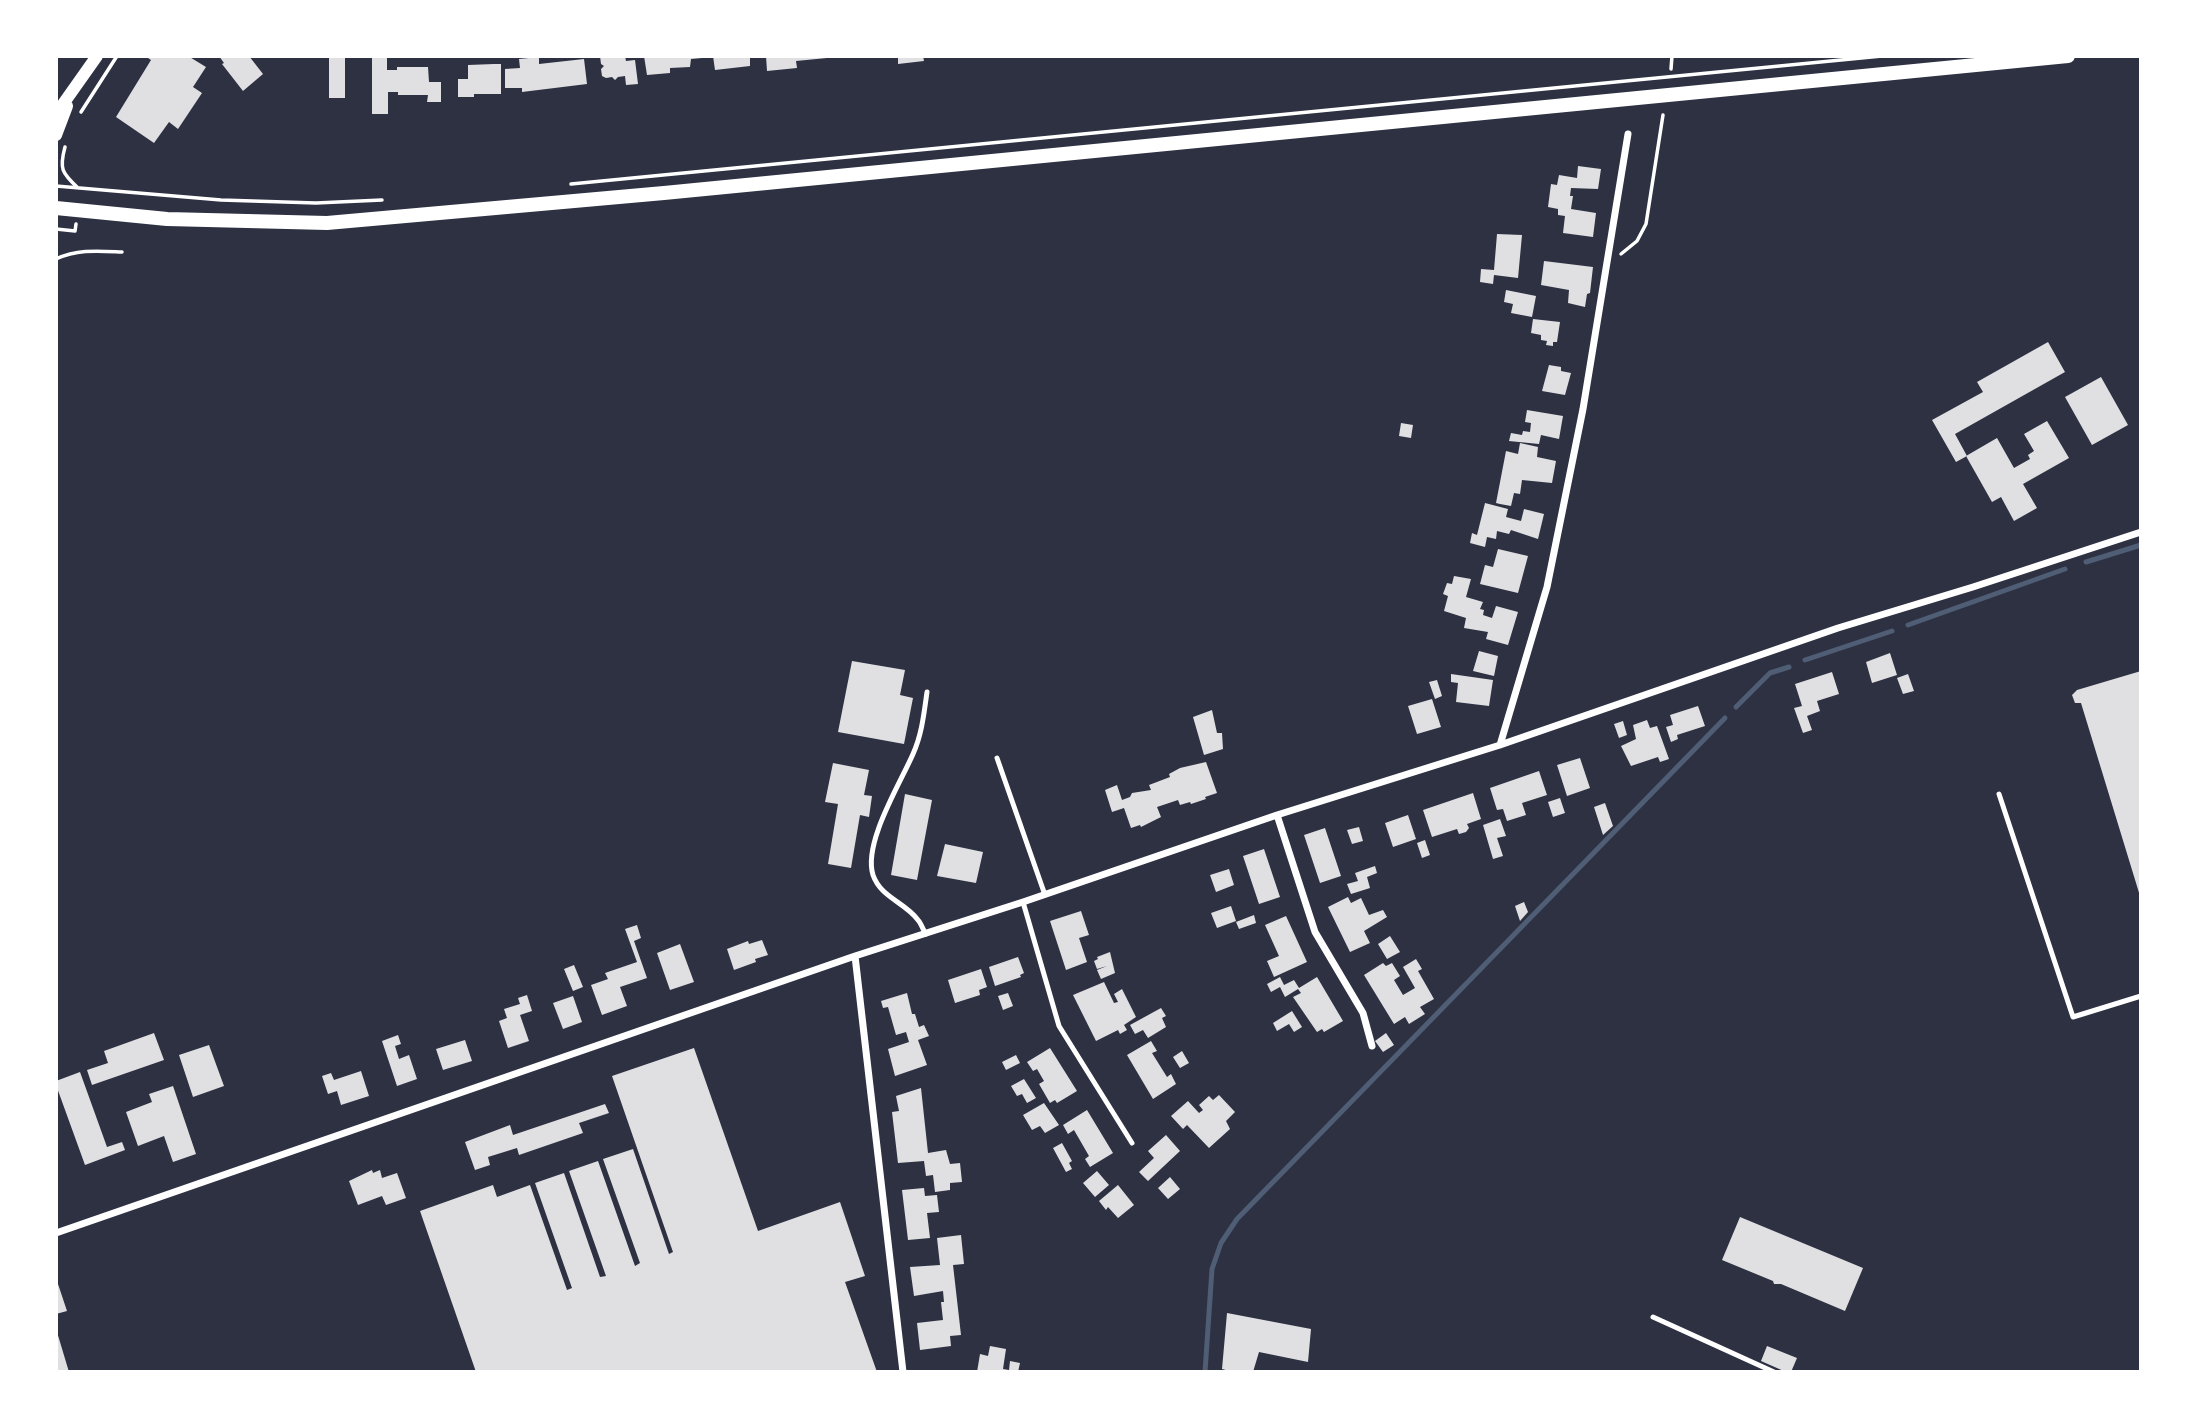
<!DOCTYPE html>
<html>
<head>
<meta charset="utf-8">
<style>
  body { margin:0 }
  #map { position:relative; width:2197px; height:1428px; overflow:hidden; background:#2d3142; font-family:Georgia,serif }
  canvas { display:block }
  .frame { position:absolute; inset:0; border:58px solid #fff; pointer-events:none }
</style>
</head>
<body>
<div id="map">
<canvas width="2197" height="1428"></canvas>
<div class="frame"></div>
</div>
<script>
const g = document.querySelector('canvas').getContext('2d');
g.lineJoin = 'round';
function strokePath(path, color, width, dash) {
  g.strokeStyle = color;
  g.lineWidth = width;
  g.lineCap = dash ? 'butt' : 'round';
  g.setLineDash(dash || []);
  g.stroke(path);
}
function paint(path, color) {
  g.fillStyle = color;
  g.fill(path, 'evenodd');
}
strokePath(new Path2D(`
  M2086 562 2141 545
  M1908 625 2065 569
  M1805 660 1892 631
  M1736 707 1770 673 1789 667
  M1205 1372 1212 1269 1221 1243 1237 1219 1725 718`), '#4f5d75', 5);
paint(new Path2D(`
  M145 56H188L206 67 193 87 202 93 178 129 169 122 154 143 116 117 151 60Z
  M219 56H249L263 74 243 91 222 64 224 63Z
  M329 56H345V98H329Z
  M372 56H387V70H397V67H428L429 82H441V102H427L428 95H398V92H388V114H372Z
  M600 56H625L626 61 635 60 638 84 626 85 625 76 618 77 615 80 612 77 606 78 602 76 601 69 604 66 601 64Z
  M644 56H702V58L691 59 690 67 670 68V73L647 75Z
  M713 56H755V58H750V66L715 70Z
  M766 56H827V58L796 61 797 68 767 71Z
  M898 56H923L924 61 898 64Z
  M539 57V64L584 59 587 84 522 92V88H505V69L520 68 519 59Z
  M494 64H501V94H474V97H458V79H468V65Z
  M1578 166 1601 169 1598 189 1571 188 1570 196H1573L1571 209 1596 213 1593 237 1563 233 1565 216 1558 215V209L1548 207 1551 184 1557 185 1559 175 1577 178Z
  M1497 234 1522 235 1518 278 1494 275 1493 284 1480 282 1481 269 1494 270Z
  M1544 261 1593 267 1590 293 1587 294 1585 307 1568 303 1569 290 1541 285Z
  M1506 290 1536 296 1532 317 1511 313 1513 304 1504 302Z
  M1533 319 1560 322 1557 342H1553V346L1546 345 1547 341 1541 340V335L1531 333Z
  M2048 342 2065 372 1955 434 1967 456 1956 462 1932 420 1983 392 1977 382Z
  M1549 365 1561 367V371L1571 373 1565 395 1542 391Z
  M2101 377 2128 425 2092 445 2065 397Z
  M1527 410 1563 416 1559 439 1541 435 1539 444 1509 441 1511 433 1522 435 1523 431 1530 432 1531 423 1525 422Z
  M2047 421 2069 458 2023 484 2037 508 2014 521 2001 497 1992 502 1966 456 1997 438 2014 468 2030 459 2028 455 2034 451 2024 434Z
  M1401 423 1413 425 1411 438 1399 436Z
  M1520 443 1538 447 1537 457 1556 461 1552 483 1522 480 1520 494 1514 493 1511 506 1500 504 1496 503 1506 451 1518 454Z
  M1485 503 1508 509 1506 517 1521 521 1524 509 1544 514 1538 539 1511 530 1509 534 1497 531 1496 539 1487 537 1485 547 1470 543 1472 533 1477 535Z
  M1498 549 1528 556 1518 593 1480 584 1485 565 1493 567Z
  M1454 576 1471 579 1466 597 1483 602 1480 609 1484 610 1483 615 1492 618 1496 606 1518 612 1508 645 1486 639 1488 632 1464 628 1466 618 1444 611 1448 596 1443 594 1447 583 1452 584Z
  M1479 651 1498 656 1494 676 1473 671Z
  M1890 653 1897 675 1872 683 1866 662Z
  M852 661 905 670 900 695 913 698 904 744 838 732Z
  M2141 671V896H2140L2081 703H2075L2072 695 2077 690Z
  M1832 672 1839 694 1817 701 1820 711 1807 716 1812 730 1803 733 1794 708 1802 706 1795 684Z
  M1451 674 1493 680 1489 706 1456 702 1458 683 1451 682Z
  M1908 674 1914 691 1903 694 1897 678Z
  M1437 680 1442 696 1435 699 1429 682Z
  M1432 699 1441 727 1417 734 1408 706Z
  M1698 706 1705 726 1677 735 1678 739 1671 742 1666 727 1673 725 1670 715Z
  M1212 710 1217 733H1222L1223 749 1204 755 1193 717Z
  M1647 720 1650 728 1657 726 1669 759 1660 762 1658 757 1631 766 1621 746 1636 739 1633 725Z
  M1623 721 1627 735 1619 738 1614 724Z
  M1580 758 1590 788 1567 796 1557 765Z
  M1206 762 1217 793 1205 797 1206 799 1191 804 1190 802 1180 805 1178 800 1157 807 1161 817 1141 827 1140 825 1131 828 1124 808 1112 812 1105 790 1117 785 1122 800 1130 797 1132 793 1151 790 1149 785 1170 777 1169 774 1180 768Z
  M833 763 869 770 864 795 872 796 869 817 860 815 851 868 828 864 838 804 825 802Z
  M1539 771 1547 795 1522 803 1526 815 1507 821 1503 809 1497 810 1490 788Z
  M1473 793 1481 819 1467 824 1469 828 1466 832 1459 834 1457 829 1432 837 1423 810Z
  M905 794 932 800 917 880 891 875Z
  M1560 798 1565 813 1553 817 1548 802Z
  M1605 803 1613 826 1603 835 1594 807Z
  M1408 815 1416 839 1393 847 1385 823Z
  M1500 819 1506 836 1497 838 1503 856 1493 859 1483 825Z
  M1359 827 1363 841 1352 844 1347 830Z
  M1325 828 1341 876 1320 883 1304 835Z
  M1425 840 1430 855 1422 858 1417 843Z
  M945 844 983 852 976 883 937 876Z
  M1264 849 1280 897 1259 904 1243 856Z
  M1375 866 1377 873 1367 877 1370 888 1351 894 1347 884 1358 881 1355 873Z
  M1229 869 1234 885 1216 892 1210 875Z
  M1348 897 1351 903 1361 898 1369 915 1383 910 1387 917 1364 931 1370 943 1350 952 1328 907Z
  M1524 902 1528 912 1520 921 1515 906Z
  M1231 906 1236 921 1217 928 1211 913Z
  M1081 911 1089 935 1079 938 1087 962 1066 970 1050 921Z
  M1254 915 1256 923 1239 929 1236 922Z
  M1286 916 1307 962 1274 977 1267 961 1279 956 1265 925Z
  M637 925 641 938 634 941 647 978 620 987 627 1006 602 1015 591 985 608 979 605 973 637 962 625 929Z
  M1390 936 1400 952 1387 959 1378 944Z
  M762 940 768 955 755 959 756 962 734 970 727 949 748 941 749 944Z
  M680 944 694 982 670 990 657 953Z
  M1110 952 1115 973 1101 979 1097 970 1107 966 1097 969 1094 961 1098 959 1097 957Z
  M1018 957 1024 973 1020 975 1021 977 995 986 989 967Z
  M1416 959 1422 969 1418 971 1434 999 1420 1007 1425 1014 1409 1024 1405 1017 1394 1024 1364 975 1383 963 1386 966 1392 963 1400 976 1394 980 1403 995 1415 988 1403 967Z
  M574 965 583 987 573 991 564 969Z
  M981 969 987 987 979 990 980 995 955 1003 948 980Z
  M1280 977 1284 985 1294 980 1299 988 1317 977 1343 1021 1324 1032 1322 1029 1317 1032 1293 997 1301 993 1298 989 1285 997 1280 987 1271 992 1267 984Z
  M1104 982 1114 1003 1118 1002 1114 994 1122 989 1136 1017 1124 1025 1127 1030 1120 1034 1118 1030 1096 1041 1073 995Z
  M907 993 912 1014H915L919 1027 924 1025 929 1036 918 1040 927 1065 895 1076 888 1049 909 1042 906 1032 896 1035 888 1007 883 1008 881 1001Z
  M1008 993 1013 1006 1003 1010 998 996Z
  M527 995 532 1011 520 1015 529 1041 508 1048 499 1021 507 1018 504 1009 520 1004 518 998Z
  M573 996 582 1022 563 1029 553 1003Z
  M1161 1008 1166 1016 1162 1018 1166 1027 1148 1038 1143 1030 1135 1034 1130 1025Z
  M1292 1011 1302 1027 1294 1032 1289 1024 1277 1031 1273 1023Z
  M154 1033 164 1060 92 1085 87 1070 108 1063 104 1051Z
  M1386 1033 1394 1045 1383 1052 1375 1041Z
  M398 1035 401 1044 395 1046 399 1059 409 1055 417 1079 397 1086 382 1041Z
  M465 1040 472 1061 443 1070 436 1049Z
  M1151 1041 1157 1051 1152 1053 1167 1077 1171 1074 1176 1084 1153 1099 1127 1055Z
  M209 1045 224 1086 193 1097 179 1055Z
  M694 1048 758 1231 840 1202 865 1276 845 1282 877 1372H476L420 1211 493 1185 497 1197 530 1185 567 1290 572 1288 535 1183 564 1173 600 1277 606 1276 569 1171 598 1161 635 1266 640 1263 603 1159 633 1149 669 1254 673 1252 612 1076Z
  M1050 1048 1077 1091 1057 1103 1055 1100 1050 1103 1039 1084 1044 1081 1037 1069 1033 1071 1027 1062Z
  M1182 1051 1189 1063 1180 1068 1173 1057Z
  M1016 1055 1020 1063 1006 1070 1002 1062Z
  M361 1071 369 1096 341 1105 337 1091 328 1094 322 1076 331 1073 334 1080Z
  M80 1072 107 1147 122 1142 125 1150 85 1165 56 1085V1081Z
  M1024 1079 1036 1098 1027 1103 1022 1094 1017 1096 1011 1086Z
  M173 1086 196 1154 173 1162 164 1136 138 1146 126 1112 152 1102 149 1094Z
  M921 1088 928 1153 946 1150 950 1164 960 1163 962 1182 950 1183V1190L935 1192 933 1175 926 1176 924 1161 898 1163 892 1112 899 1111 896 1096Z
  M1219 1095 1235 1112 1226 1121 1230 1129 1209 1148 1187 1125 1183 1129 1171 1116 1188 1101 1199 1113 1203 1110 1199 1105 1209 1096 1213 1100Z
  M1044 1103 1059 1125 1045 1133 1040 1126 1032 1130 1023 1115Z
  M605 1104 609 1113 579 1123 583 1133 519 1155 517 1148 488 1157 490 1165 475 1170 465 1142 510 1125 513 1135Z
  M1087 1110 1113 1153 1090 1167 1085 1159 1089 1156 1074 1130 1068 1134 1063 1125Z
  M1166 1135 1180 1151 1148 1181 1139 1172 1154 1158 1148 1151Z
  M1062 1143 1072 1161 1069 1163 1072 1169 1066 1172 1053 1148Z
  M372 1170 373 1173 380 1170 382 1178 397 1173 406 1198 386 1205 382 1196 358 1205 349 1181Z
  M1097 1171 1109 1185 1095 1197 1083 1183Z
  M1170 1177 1180 1189 1168 1199 1158 1188Z
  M1118 1185 1134 1205 1118 1218 1108 1207 1106 1210 1099 1201Z
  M924 1188 925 1196 937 1195 939 1212 927 1213 930 1238 908 1240 902 1190Z
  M1740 1217 1863 1268 1845 1311 1781 1284H1774L1773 1281 1722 1260Z
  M961 1235 964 1264 953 1265 961 1335 950 1336 951 1346 920 1350 917 1323 943 1320 941 1302H944L943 1291 914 1296 910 1267 940 1265 937 1238Z
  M56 1278 67 1311 56 1314Z
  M1227 1313 1311 1329 1308 1362 1259 1352 1253 1372H1233L1222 1369Z
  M57 1332 69 1372H56Z
  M990 1346 1006 1349 1003 1369 1009 1370 1010 1361 1020 1363 1018 1372H977L980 1354 988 1356Z
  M1767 1346 1797 1358 1791 1372H1786L1761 1361Z`), '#e0e0e3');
strokePath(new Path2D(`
  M1671 69 1672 56
  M81 112 117 56
  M65 147C59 169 62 173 78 188
  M571 184 1882 56
  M56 186 221 200 316 203 382 200
  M56 229 75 231 76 224
  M1621 254 1637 241 1646 224 1663 115
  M56 259C78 249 98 251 122 252`), '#fff', 3.5);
strokePath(new Path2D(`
  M997 758 1045 895
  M1999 794 2073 1017 2141 996
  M1023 902 1059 1026 1132 1143
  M926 934C923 930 921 923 918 920 905 902 881 898 873 875 863 843 900 784 913 754 922 734 924 713 927 692
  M1653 1317 1774 1372`), '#fff', 5);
strokePath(new Path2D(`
  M1500 745 1547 587 1583 409 1628 134
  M1277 815 1315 932 1363 1013 1372 1046
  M855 956 903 1372
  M56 1233 855 956 1023 902 1277 815 1500 745 1838 628 1973 587 2141 532`), '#fff', 7);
strokePath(new Path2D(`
  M56 114 97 56
  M56 135 67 106`), '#fff', 12);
strokePath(new Path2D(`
  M56 208 167 219 327 223 664 193 2068 56`), '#fff', 14);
</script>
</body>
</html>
